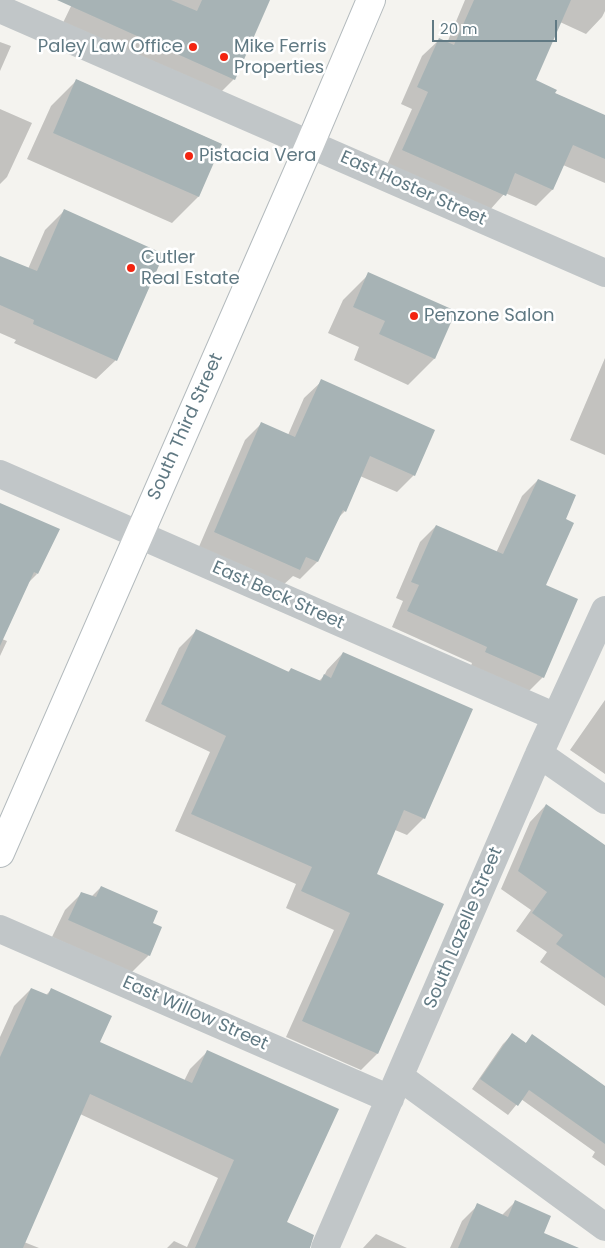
<!DOCTYPE html>
<html>
<head>
<meta charset="utf-8">
<style>
  body { margin:0 }
  #map { position:relative; width:605px; height:1248px; overflow:hidden; background:#f4f3ef; font-family:Poppins,sans-serif }
  canvas { display:block }
  .scale { position:absolute; left:432px; top:20px; width:125px; height:22px; box-sizing:border-box; border:2px solid #607983; border-top:0; padding-left:6px; font-size:15px; line-height:18px; white-space:nowrap; color:#607983; -webkit-text-stroke:4px #fff; paint-order:stroke }
</style>
</head>
<body>
<div id="map">
<canvas width="605" height="1248"></canvas>
<div class="scale">20 m</div>
</div>
<script>
const g = document.querySelector('canvas').getContext('2d');
g.lineJoin = 'round';
function paint(path, color) {
  g.fillStyle = color;
  g.fill(path, 'evenodd');
}
function strokePath(path, color, width, dash) {
  g.strokeStyle = color;
  g.lineWidth = width;
  g.lineCap = dash ? 'butt' : 'round';
  g.setLineDash(dash || []);
  g.stroke(path);
}
function write(font, color, halo, rows, align = 'center') {
  g.font = font + ' Poppins,sans-serif';
  g.lineWidth = 5;
  g.setLineDash([]);
  g.textBaseline = 'middle';
  g.strokeStyle = halo;
  g.fillStyle = color;
  for (const [text, x, y, turn = 0] of rows) {
    g.save();
    g.translate(x, y);
    g.rotate((+turn || 0) * Math.PI / 180);
    g.textAlign = isNaN(turn) ? turn : align;
    if (halo) g.strokeText(text, 0, 0);
    g.fillText(text, 0, 0);
    g.restore();
  }
}
paint(new Path2D(`
  M74 0H269L234 79 215 98 60 29Z
  M465 0H605V11L602 17 586 34 560 22 534 81 554 93 605 116V183L563 165 552 190 536 206 505 193 488 212 386 167 412 109 401 104 422 56 439 40 447 43Z
  M0 42 11 46 0 71Z
  M77 80 221 144 198 197 172 223 27 159 51 106Z
  M0 109 32 123 7 177 0 184Z
  M64 211 116 360 96 379 14 343 16 340 0 333V257L28 269 45 230Z
  M369 274 454 311 434 359 408 385 354 360 359 347 328 333 343 300Z
  M605 358V455L570 440Z
  M322 381 414 475 397 492 360 476 345 511 338 518 317 562 300 579 293 576 282 586 198 549 245 440 262 423 288 435 304 398Z
  M538 480 564 520 545 586 543 677 527 693 470 668 472 663 392 627 403 601 396 598 420 542 436 526 496 553 522 496Z
  M0 504 37 574 27 584 2 639 7 641 0 656Z
  M196 631 287 673 291 669 318 682 324 676 327 670 343 653 424 818 407 835 395 830 375 874 377 1054 361 1070 286 1037 334 930 286 908 296 884 175 831 210 752 145 721 179 648Z
  M605 700V774L570 750Z
  M546 805 605 850V1006L540 962 547 952 516 931 531 910 501 889 530 822Z
  M101 887 151 924 160 928 149 955 131 973 52 937 65 910 82 893 91 897Z
  M31 989 45 996 51 990 99 1043 184 1081 190 1069 207 1052 285 1223 292 1248H167L174 1241 187 1247 218 1178 80 1114 24 1242 39 1248H0V1037L14 1006Z
  M512 1035 525 1044 532 1036 605 1101V1166L592 1157 595 1152 521 1099 508 1115 472 1089 503 1044Z
  M515 1202 542 1233 577 1248H450L462 1221 478 1205 502 1215Z
  M376 1234 407 1248H363Z`), '#0003');
paint(new Path2D(`
  M57 0H171L197 11 202 0H270L235 80Z
  M474 0H571L536 80 557 90 555 93 605 115V159L573 145 553 190 515 173 506 196 402 150 428 92 417 87 439 38 454 45Z
  M76 79 222 144 199 197 53 133Z
  M64 209 164 254 117 361 33 324 34 320 0 305V256L37 271Z
  M368 272 456 311 435 359 379 334 385 321 353 307Z
  M321 379 435 430 415 476 370 456 346 512 343 510 318 562 306 557 300 570 214 532 261 422 295 437Z
  M538 479 576 495 566 519 574 523 546 585 578 599 544 678 485 652 487 647 407 611 419 585 411 582 436 525 503 554Z
  M0 503 60 529 38 574 34 572 0 646Z
  M196 629 289 672 291 668 321 681 324 674 331 678 343 652 473 709 425 819 404 810 377 874 444 904 378 1054 302 1021 350 913 301 891 312 867 191 814 226 736 161 704Z
  M546 804 605 845V978L556 944 563 935 532 913 547 892 518 871Z
  M101 886 158 911 153 923 162 927 150 956 68 920 81 892 96 897Z
  M31 988 48 995 51 988 112 1016 100 1042 192 1083 207 1050 339 1109 287 1222 314 1235 310 1248H195L234 1160 90 1094 23 1248H0V1057Z
  M512 1033 526 1043 532 1034 605 1086V1144L529 1090 518 1106 480 1079Z
  M515 1200 551 1216 544 1233 579 1248H458L477 1203 508 1217Z`), '#a7b3b5');
const secondary = new Path2D(`
  M0 853 310 144 371 0`);
strokePath(secondary, '#b3babd', 30);
strokePath(new Path2D(`
  M0 9 605 273
  M0 474 556 717
  M539 754 605 800
  M0 929 390 1099
  M400 1077 605 1227
  M325 1248 539 754 605 610`), '#c1c6c8', 28);
strokePath(secondary, '#fff', 28);
for (const [x, y, r, color] of [
  [193,47,5,"#f32410"],
  [224,57,5,"#f32410"],
  [189,156,5,"#f32410"],
  [131,268,5,"#f32410"],
  [414,316,5,"#f32410"]
]) {
  const dot = new Path2D();
  dot.arc(x, y, r, 0, 2 * Math.PI);
  g.fillStyle = color;
  g.fill(dot);
  strokePath(dot, '#fff', 2);
}
write('18px', '#607983', '#fff', [
  ["Paley Law Office",183,47,"right"],
  ["Mike Ferris",234,47],
  ["Properties",234,68],
  ["Pistacia Vera",199,156],
  ["Cutler",141,258],
  ["Real Estate",141,279],
  ["Penzone Salon",424,316]
], 'left');
write('18px', '#607983', '#fff', [
  ["East Hoster Street",413,189,24],
  ["South Third Street",186,427,-66],
  ["East Beck Street",278,596,24],
  ["South Lazelle Street",464,928,-67],
  ["East Willow Street",195,1014,24]
]);
</script>
</body>
</html>
